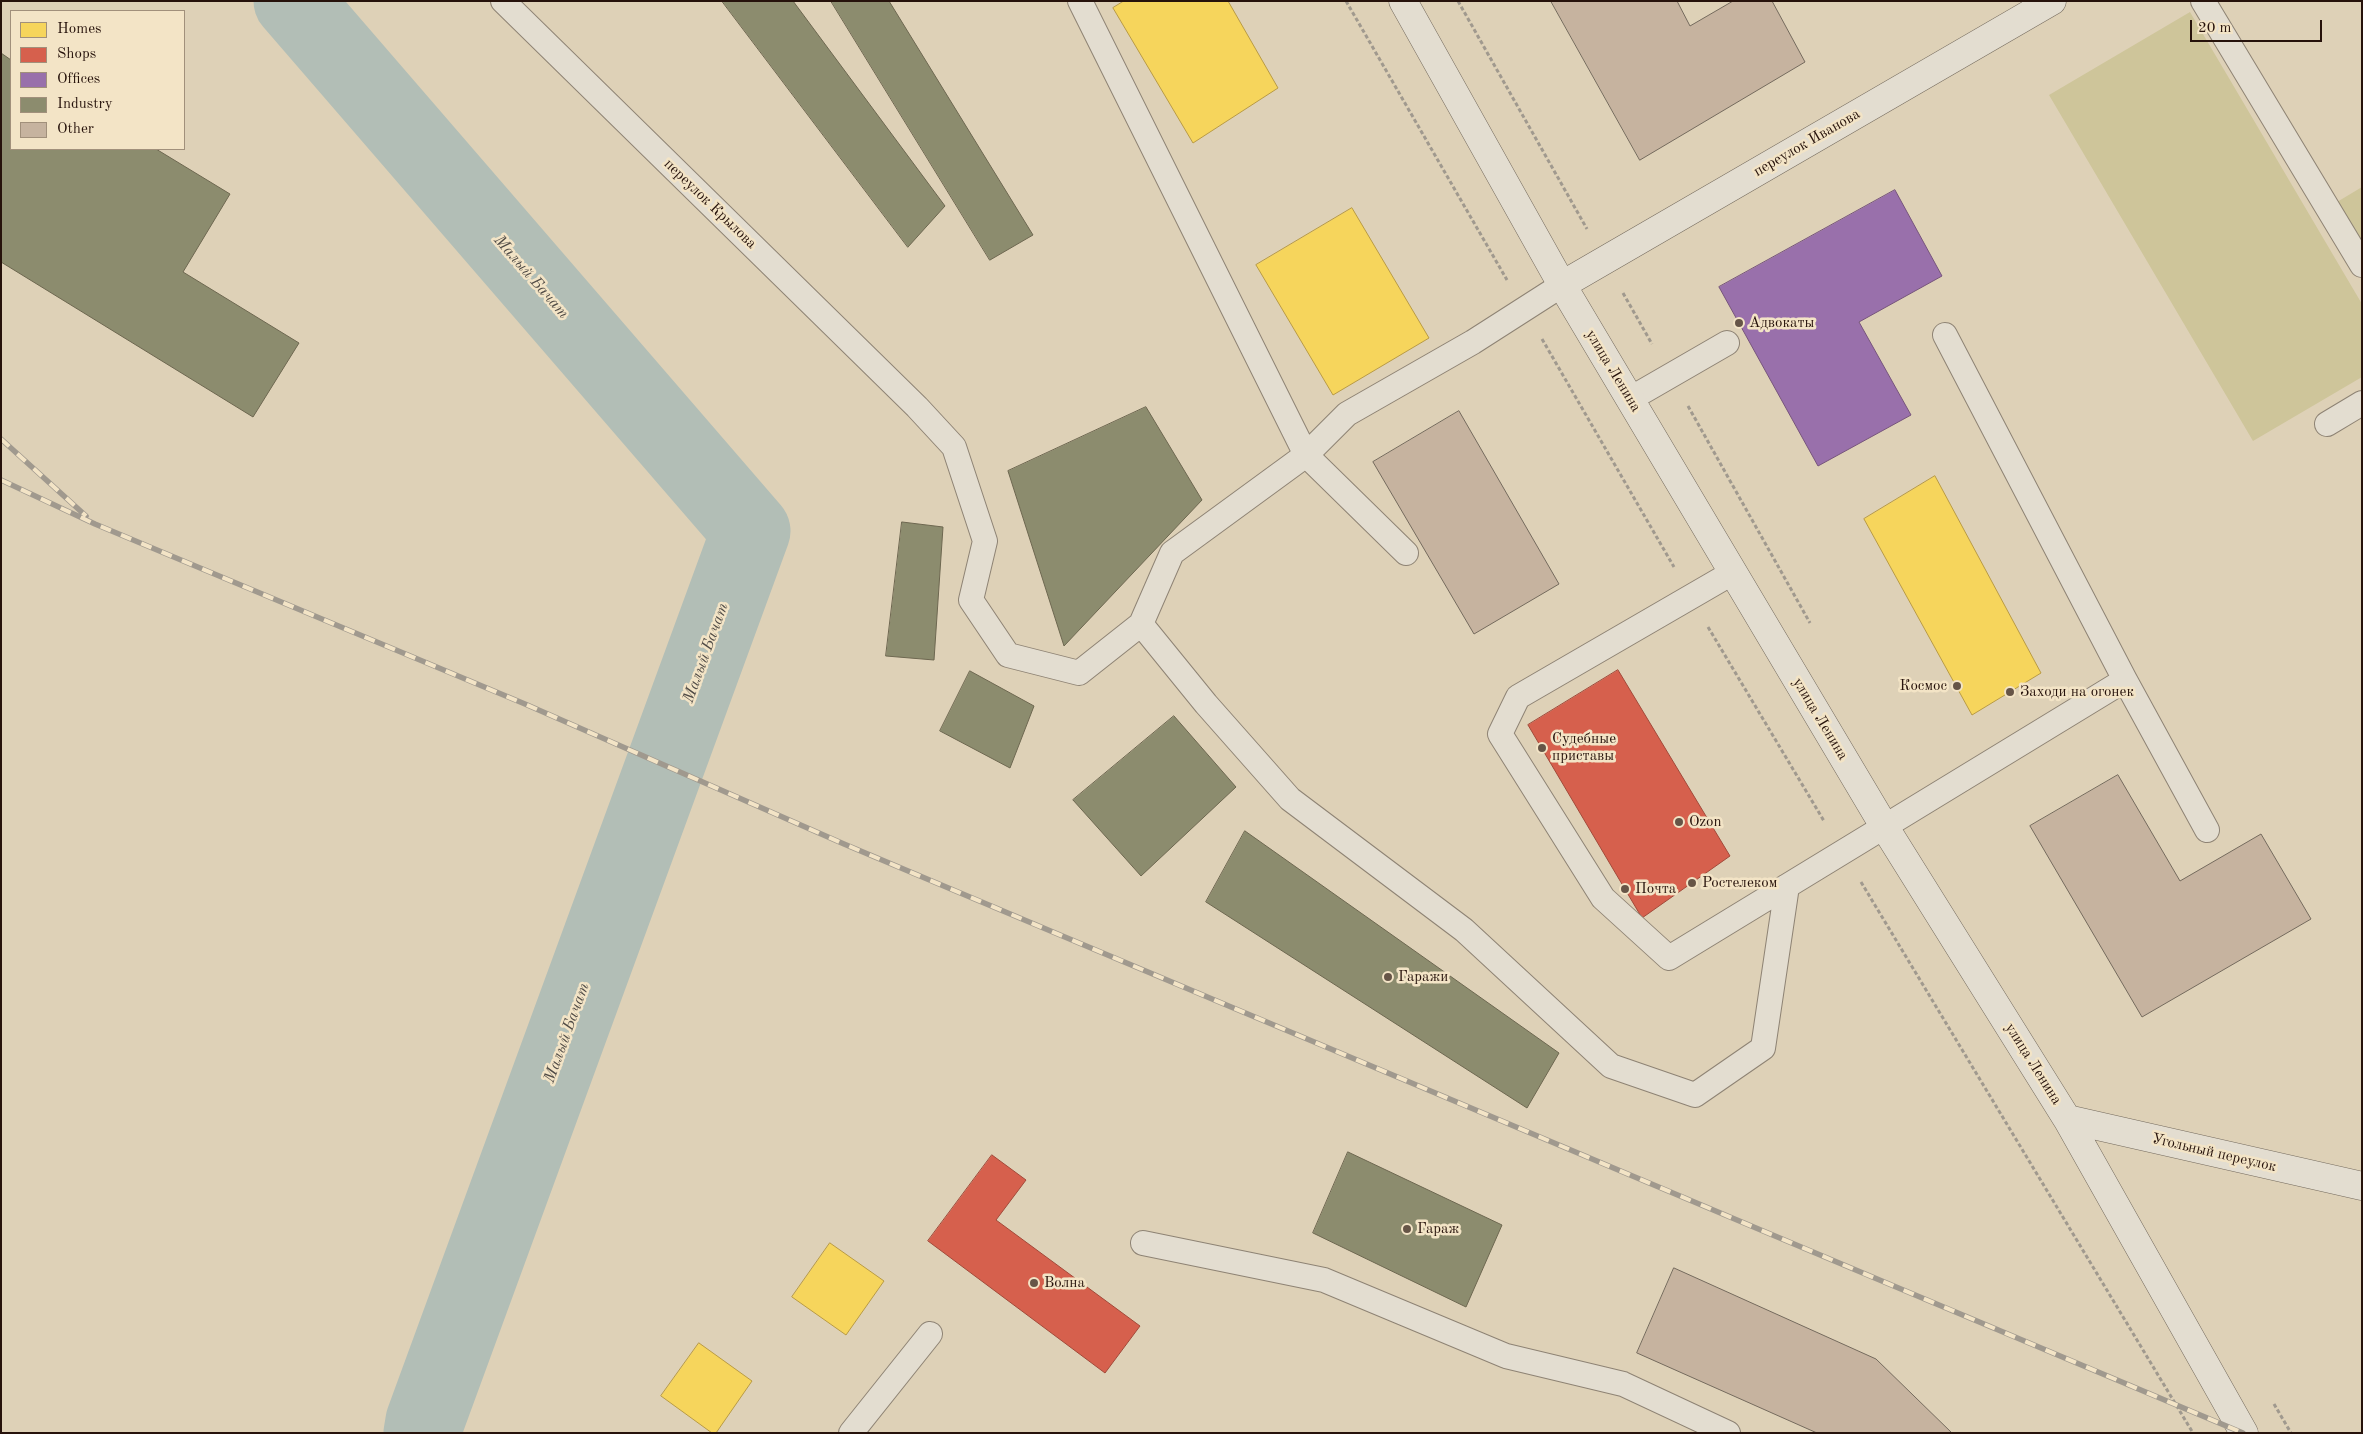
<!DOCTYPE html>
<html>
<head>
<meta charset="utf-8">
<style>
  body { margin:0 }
  #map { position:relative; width:2363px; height:1434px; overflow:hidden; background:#ded1b7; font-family:"Old Standard TT",serif }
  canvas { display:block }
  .frame { position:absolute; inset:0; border:2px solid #26120b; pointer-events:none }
  .legend { position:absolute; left:10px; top:10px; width:175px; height:140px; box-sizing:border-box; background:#f3e4c6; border:1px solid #a1907b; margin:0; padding:6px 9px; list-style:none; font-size:15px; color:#26120b }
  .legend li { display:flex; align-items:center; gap:10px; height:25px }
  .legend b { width:25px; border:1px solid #a1907b }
  .scale { position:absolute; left:2190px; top:20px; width:132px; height:22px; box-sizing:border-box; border:2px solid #26120b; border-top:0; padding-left:6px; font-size:15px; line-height:18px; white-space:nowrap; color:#26120b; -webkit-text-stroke:4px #f3e4c6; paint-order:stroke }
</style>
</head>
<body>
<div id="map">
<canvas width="2363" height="1434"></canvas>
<div class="frame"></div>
<ul class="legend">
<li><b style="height:14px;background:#f6d55c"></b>Homes</li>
<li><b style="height:14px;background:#d6604d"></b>Shops</li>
<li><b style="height:14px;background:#9970ab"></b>Offices</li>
<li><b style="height:14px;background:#8c8c6e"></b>Industry</li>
<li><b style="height:14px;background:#c6b39f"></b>Other</li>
</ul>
<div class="scale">20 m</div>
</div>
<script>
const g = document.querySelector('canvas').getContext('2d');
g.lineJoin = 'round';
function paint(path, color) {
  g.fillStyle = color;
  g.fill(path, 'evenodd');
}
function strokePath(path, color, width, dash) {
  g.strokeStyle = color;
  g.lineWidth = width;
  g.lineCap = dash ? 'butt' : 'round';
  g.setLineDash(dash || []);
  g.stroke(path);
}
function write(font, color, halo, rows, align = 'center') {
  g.font = font + ' "Old Standard TT",serif';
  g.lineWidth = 5;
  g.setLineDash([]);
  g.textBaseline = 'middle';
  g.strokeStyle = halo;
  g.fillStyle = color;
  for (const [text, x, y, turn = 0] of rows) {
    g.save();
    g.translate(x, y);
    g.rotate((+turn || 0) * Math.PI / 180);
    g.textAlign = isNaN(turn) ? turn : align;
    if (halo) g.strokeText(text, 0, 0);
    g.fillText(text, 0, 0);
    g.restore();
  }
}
paint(new Path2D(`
  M2190 12 2362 304V377L2253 441 2049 95Z
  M2362 187V242L2337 202Z`), '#cec59a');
const homes = new Path2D(`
  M1124 1H1228L1278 88 1193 143 1113 8Z
  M1352 208 1429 338 1333 395 1256 265Z
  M1935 476 2041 673 1972 715 1864 519Z
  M830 1243 884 1281 846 1335 792 1297Z
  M699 1343 752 1381 716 1433H712L661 1396Z`);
paint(homes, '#f6d55c');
strokePath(homes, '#b89a44', 1);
const shops = new Path2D(`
  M1618 670 1730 856 1642 918 1528 725Z
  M992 1155 1026 1180 996 1220 1140 1326 1105 1373 928 1241Z`);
paint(shops, '#d6604d');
strokePath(shops, '#a14939', 1);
const offices = new Path2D(`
  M1895 190 1942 276 1859 322 1911 415 1818 466 1719 287Z`);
paint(offices, '#9970ab');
strokePath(offices, '#76547b', 1);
const industry = new Path2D(`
  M722 1H793L945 206 908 247Z
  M831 1H889L1033 235 990 260Z
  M1 53 11 60V149H156L230 194 183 272 299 343 253 417 1 262Z
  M1146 407 1202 500 1064 646 1008 471Z
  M902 522 943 527 934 660 886 656Z
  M970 671 1034 706 1010 768 940 731Z
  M1174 716 1236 787 1141 876 1073 800Z
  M1245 831 1559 1053 1527 1108 1206 902Z
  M1348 1152 1502 1225 1466 1307 1313 1233Z`);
paint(industry, '#8c8c6e');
strokePath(industry, '#6d6750', 1);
strokePath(new Path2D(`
  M293 1 751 531 425 1421 423 1433`), '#b2beb6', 79);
const building = new Path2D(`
  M1551 1H1677L1690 26 1733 1H1772L1805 62 1640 160Z
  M1459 411 1559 584 1474 634 1373 462Z
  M2118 775 2180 881 2261 834 2311 919 2142 1017 2030 826Z
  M1674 1268 1876 1359 1952 1433H1817L1637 1353Z`);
paint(building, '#c6b39f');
strokePath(building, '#746a5d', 1);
const lane = new Path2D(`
  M503 1 917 407 954 447 985 541 971 600 1008 655 1079 673 1141 624
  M1080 1 1306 455 1406 553
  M2203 1 2362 265
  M1562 285 1473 342 1347 414 1306 455 1172 553 1141 624 1206 704 1290 799 1464 930 1611 1066 1695 1095 1763 1048 1787 886
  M1630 399 1727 343
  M2327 424 2362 403
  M1732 573 1518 697 1500 734 1603 898 1669 958 2125 680 1945 335
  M2125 680 2207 830
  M1143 1243 1324 1280 1506 1356 1623 1384 1728 1433
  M851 1433 930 1334`);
const secondary = new Path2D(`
  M1403 1 1562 285 1884 826 2067 1119 2244 1433
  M1562 285 2052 1
  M2067 1119 2362 1186`);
strokePath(lane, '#8e8374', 26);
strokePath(secondary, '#746a5d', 29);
strokePath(new Path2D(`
  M1346 1 1507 280
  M1458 1 1587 229
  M1623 293 1652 344
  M1542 339 1674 567
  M1688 406 1810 623
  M1708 627 1824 821
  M1861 882 2193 1433
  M2274 1404 2291 1433`), '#a0998e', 3, [4, 2.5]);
strokePath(lane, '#e3ddd0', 24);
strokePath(secondary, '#e3ddd0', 28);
const rail = new Path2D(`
  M1 439 86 516
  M1 480 95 524 525 704 844 844 2243 1433`);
strokePath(rail, '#a0998e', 5.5);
strokePath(rail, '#f3e4c6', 4, [11]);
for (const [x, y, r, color] of [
  [1739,323,5,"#665547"],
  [1957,686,5,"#665547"],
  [2010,692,5,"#665547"],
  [1542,748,5,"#665547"],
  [1679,822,5,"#665547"],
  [1692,883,5,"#665547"],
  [1625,889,5,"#665547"],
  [1388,977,5,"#665547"],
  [1407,1229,5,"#665547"],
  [1034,1283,5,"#665547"]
]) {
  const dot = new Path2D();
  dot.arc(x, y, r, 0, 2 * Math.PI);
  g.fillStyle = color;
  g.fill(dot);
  strokePath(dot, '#f3e4c6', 2);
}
write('15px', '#26120b', '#f3e4c6', [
  ["переулок Иванова",1807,143,-30],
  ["переулок Крылова",710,204,44],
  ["улица Ленина",1613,371,59],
  ["улица Ленина",1820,719,59],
  ["улица Ленина",2033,1064,58],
  ["Угольный переулок",2214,1153,13]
]);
write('15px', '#26120b', '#f3e4c6', [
  ["Адвокаты",1749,323],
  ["Космос",1947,686,"right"],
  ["Заходи на огонек",2020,692],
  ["Судебные",1552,739],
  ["приставы",1552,756],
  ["Ozon",1689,822],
  ["Ростелеком",1702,883],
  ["Почта",1635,889],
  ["Гаражи",1398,977],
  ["Гараж",1417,1229],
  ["Волна",1044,1283]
], 'left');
write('italic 16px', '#504b46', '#f3e4c6', [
  ["Малый Бачат",531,277,49],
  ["Малый Бачат",706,653,-70],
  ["Малый Бачат",567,1033,-70]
]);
</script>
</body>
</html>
